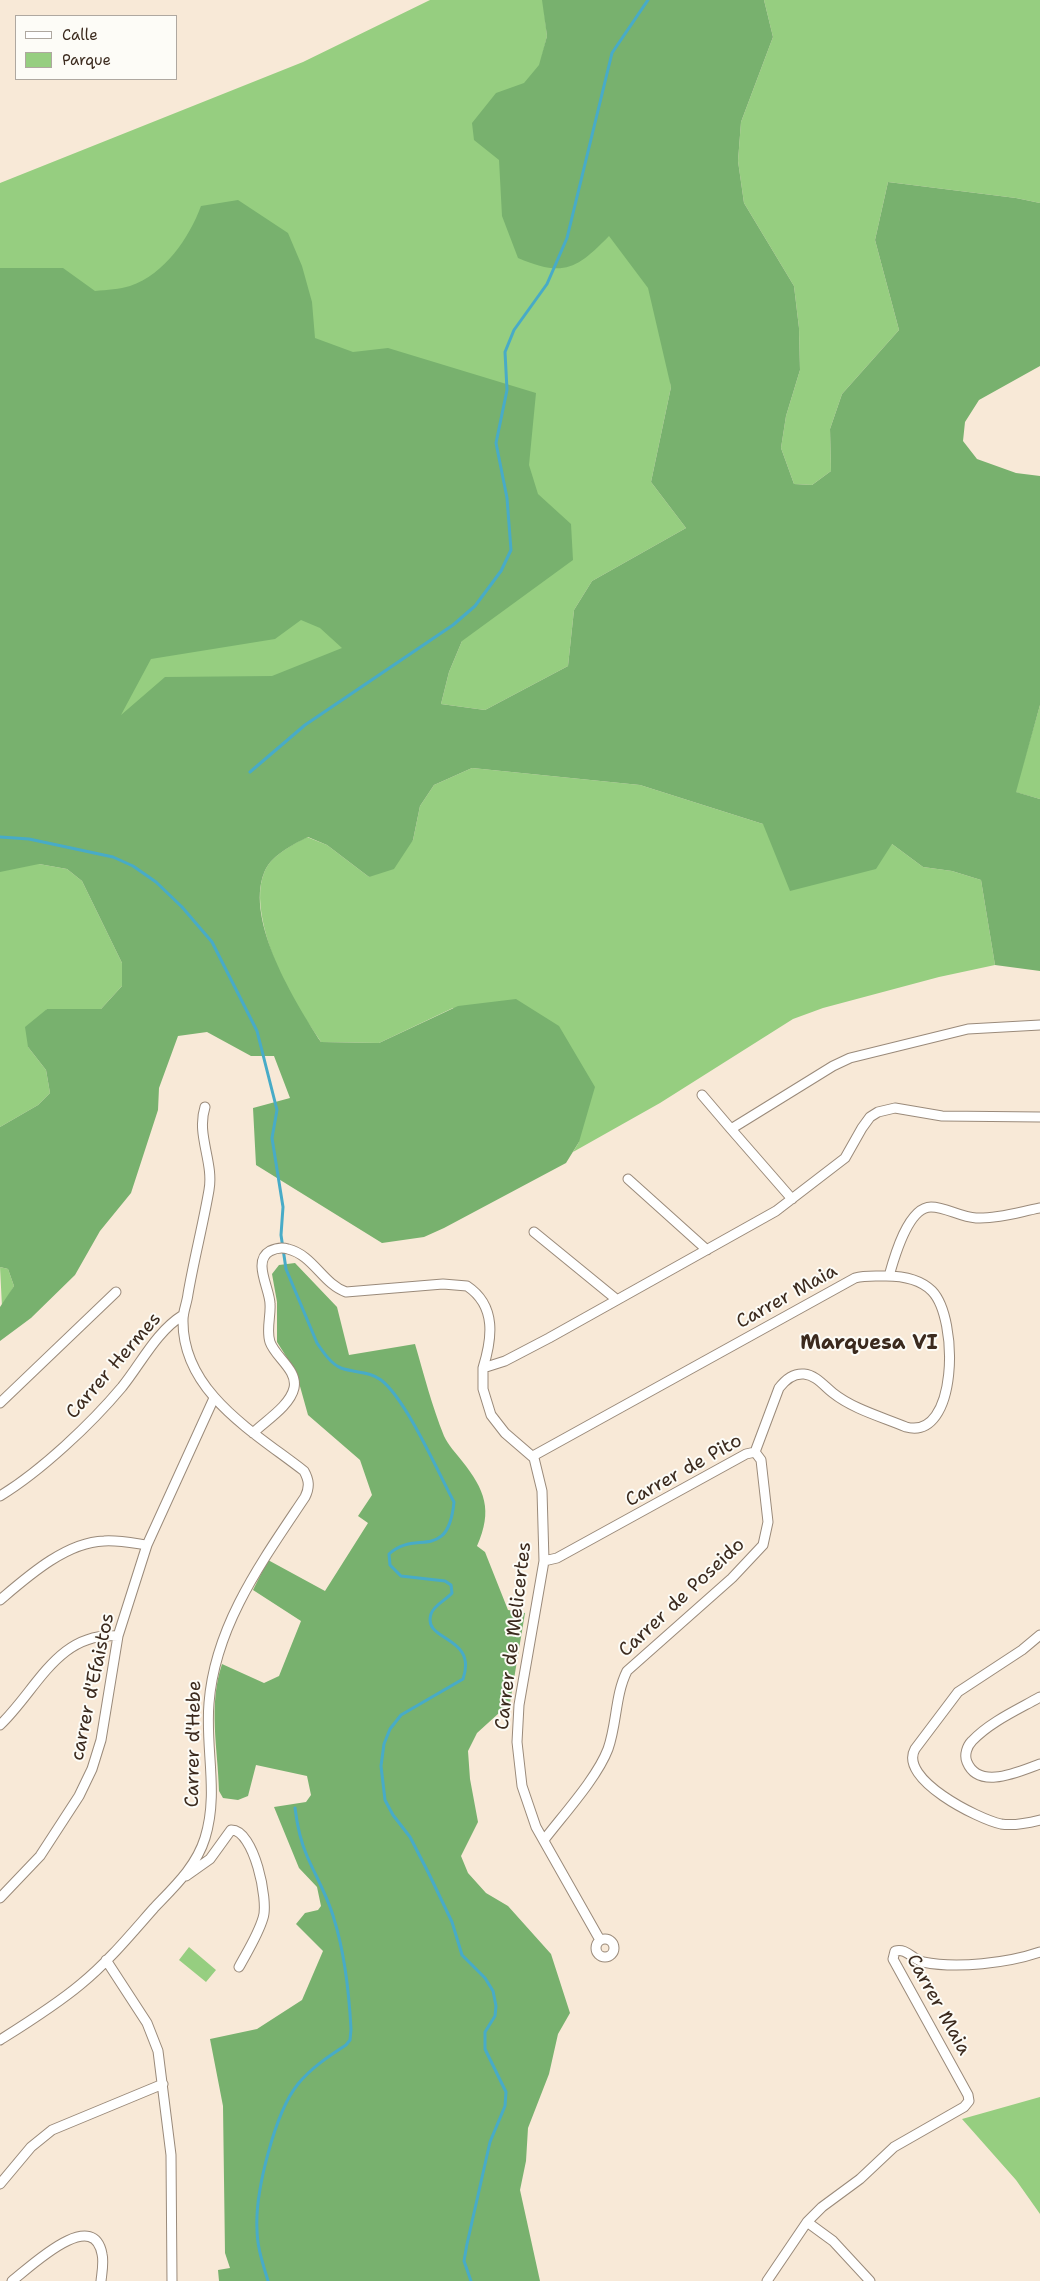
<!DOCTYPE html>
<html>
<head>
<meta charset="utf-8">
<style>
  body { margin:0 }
  #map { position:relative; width:1040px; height:2281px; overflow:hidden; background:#f8e9d7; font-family:"Shantell Sans",sans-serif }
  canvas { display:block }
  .legend { position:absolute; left:15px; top:15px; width:162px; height:65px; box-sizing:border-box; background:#fdfcf7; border:1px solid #afa8a0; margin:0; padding:6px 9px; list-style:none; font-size:15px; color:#3b2a1e }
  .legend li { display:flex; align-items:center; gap:10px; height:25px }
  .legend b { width:25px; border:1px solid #afa8a0 }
</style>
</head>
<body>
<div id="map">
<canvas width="1040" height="2281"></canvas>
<ul class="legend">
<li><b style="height:6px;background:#fff"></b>Calle</li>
<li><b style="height:14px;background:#96ce80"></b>Parque</li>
</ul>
</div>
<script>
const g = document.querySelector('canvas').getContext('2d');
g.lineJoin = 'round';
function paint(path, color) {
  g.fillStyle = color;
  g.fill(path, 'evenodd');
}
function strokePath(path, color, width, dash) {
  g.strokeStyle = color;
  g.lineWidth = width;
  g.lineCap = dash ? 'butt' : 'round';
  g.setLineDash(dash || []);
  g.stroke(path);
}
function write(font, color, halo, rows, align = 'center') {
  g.font = font + ' "Shantell Sans",sans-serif';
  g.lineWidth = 4;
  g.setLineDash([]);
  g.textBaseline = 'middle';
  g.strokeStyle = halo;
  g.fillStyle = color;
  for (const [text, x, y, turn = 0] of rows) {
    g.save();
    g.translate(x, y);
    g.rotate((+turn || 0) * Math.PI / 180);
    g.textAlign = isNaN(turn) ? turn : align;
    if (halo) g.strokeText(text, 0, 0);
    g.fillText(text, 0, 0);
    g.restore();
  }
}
paint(new Path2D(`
  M430 0H543L547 36 540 65 648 217 671 387 651 482 686 528 592 581 574 610 568 666 485 710 441 704 449 672 462 641 39 864 67 869 82 881 122 963V986L101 1009H47L28 1047 46 1070 50 1093 38 1105 0 1127V183L303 62Z
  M764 0H1040V203L1016 198 888 182 875 240 899 330 842 394 830 429 831 471 812 485 794 484 781 448 786 416 800 370 799 328 794 286 744 203 738 161 741 122 773 37Z
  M1040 705V799L1015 792Z
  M472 768 640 785 763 824 892 844 923 867 952 871 981 880 995 965 939 977 823 1008 793 1019 660 1103 573 1152 579 1142 453 1008 379 1043 321 1042C308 1022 292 1001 283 980 270 952 252 902 264 873 270 856 292 845 307 837L327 845 369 877 413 840 420 806 434 785Z
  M0 1267 8 1269 14 1286 2 1307Z
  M189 1947 216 1970 206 1982 179 1960Z
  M1040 2097V2214L1016 2180 962 2119Z`), '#96ce80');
paint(new Path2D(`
  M542 0H764L773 37 741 122 738 161 744 203 794 286 799 328 800 370 786 416 781 448 794 484 812 485 831 471 830 429 842 394 899 330 875 240 888 182 1016 198 1040 203V366L979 400 965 422 963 441 977 459 1016 473 1040 476V705L1016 792 1040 799V971L995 965 981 880 952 871 923 867 892 844 876 869 790 891 763 824 640 785 472 768 434 785 420 806 413 840 394 869 369 877 327 845 308 837C292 845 270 856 264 873 245 921 295 1002 321 1042L379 1043 458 1006 516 999 559 1026 595 1087 579 1142 566 1163 444 1228 424 1237 382 1243 256 1165 253 1108 290 1098 274 1056H251L207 1032 178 1036 159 1088 158 1110 131 1193 100 1231 75 1275 31 1318 0 1341V1307L14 1286 8 1269 0 1267V1127L38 1105 50 1093 46 1070 28 1047 25 1027 47 1009H101L122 986V963L82 881 67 869 39 864 0 872V268H63L95 291C107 290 120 289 130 286 165 274 189 238 201 206L238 200 288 233 302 266 312 302 315 338 353 352 388 348 536 393 529 465 538 494 571 524 573 560 462 641 449 672 441 704 485 710 568 666 574 610 592 581 686 528 651 482 671 387 648 288 609 236C576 270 563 277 518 258L502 216 499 160 474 140 472 123 496 93 524 83 539 65 547 36ZM301 620 320 628 342 648 272 676 165 677 121 715 151 659 275 639Z
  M295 1263 337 1307 349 1355 415 1344C424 1375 432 1406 444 1436 448 1445 456 1453 462 1461 485 1490 493 1510 477 1546L485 1552 508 1610 525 1613 510 1703 477 1733 468 1751 470 1779 478 1822 461 1856 468 1873 486 1893 508 1906 551 1954 570 2013 558 2034 549 2074 528 2128 526 2161 520 2190 540 2281H219L218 2270 230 2268 225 2253 223 2106 210 2039 257 2029 302 2000 323 1951 296 1924 305 1913 318 1910 321 1906 317 1887 299 1868 274 1807 306 1802 311 1795 307 1776 256 1765 248 1796 238 1800 223 1798 219 1791C218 1749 208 1706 222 1664L264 1683 279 1676 301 1621 253 1590 268 1560 325 1591 368 1523 358 1516 372 1495 360 1460 308 1415 296 1372 277 1342V1302L272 1274 279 1265Z`), '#78b16e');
strokePath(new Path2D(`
  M250 772 305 725 453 625 475 606 501 571 511 550 507 498 496 443 507 390 505 352 514 330 547 284 567 238 612 53 648 0
  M0 837 29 839 113 857 133 866 156 882 182 907 212 942 257 1031 277 1110 272 1138 283 1207 281 1235 286 1269 317 1343C323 1352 331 1364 341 1368 355 1373 369 1371 381 1380 406 1399 438 1472 454 1502 448 1563 415 1529 389 1554L390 1565 401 1576 445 1581 451 1585 452 1593C446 1600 434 1605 431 1614 422 1642 478 1635 463 1679L401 1715 390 1729 384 1744 381 1766 385 1800 393 1815 410 1837 429 1874 452 1922 462 1955 485 1978 493 1991 496 2006 495 2016 485 2032V2049L506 2092 505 2106 490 2142 467 2244 464 2261 471 2281
  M268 2281C263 2264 257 2247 257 2229 255 2192 275 2112 298 2084 311 2068 329 2056 346 2045L350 2040 351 2029C349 1992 345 1954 334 1919 328 1897 316 1877 307 1856 300 1840 297 1824 295 1808`), '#48abc7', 3);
const street = new Path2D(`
  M702 1095 731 1129
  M628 1179 707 1250
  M792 1199 731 1129 833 1066 850 1058 968 1029 1040 1025
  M534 1232 616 1299
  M889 1276C894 1258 908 1207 931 1207 946 1207 960 1217 976 1218 997 1219 1019 1212 1040 1208
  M483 1368V1389L491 1415 505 1433 534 1458 542 1491 544 1561 519 1705 517 1742 522 1786 536 1827 600 1940
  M0 1403 116 1292
  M253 1433C265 1421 290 1406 294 1388 298 1370 275 1357 270 1342 266 1330 271 1316 270 1304 270 1289 252 1261 270 1251 276 1248 282 1247 288 1249 313 1255 323 1284 346 1292L443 1284 467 1286C497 1306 492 1339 483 1368L505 1361 549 1338 776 1211 845 1158 862 1128 870 1117 878 1112 895 1108 942 1116 1040 1117
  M533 1456 855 1278C865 1275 875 1276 886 1276 902 1276 920 1279 932 1291 959 1319 958 1441 906 1427 882 1417 853 1409 833 1393 824 1386 816 1375 804 1374 793 1373 785 1380 779 1388L755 1452
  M0 1496C41 1471 91 1424 122 1387 142 1362 156 1332 183 1315
  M544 1561 557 1558 746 1454 755 1452
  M0 1600C27 1577 66 1542 104 1541 118 1540 133 1543 147 1545
  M1040 1635 1022 1650 958 1692 915 1749C898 1779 978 1819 1001 1824 1014 1826 1028 1823 1040 1820
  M1040 1697C1017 1710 990 1722 972 1741 967 1746 964 1755 967 1762 979 1791 1020 1771 1040 1764
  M0 1725C37 1690 58 1631 118 1636
  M544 1840C563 1815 597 1778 608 1749 617 1724 615 1695 627 1671L732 1578 763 1545 768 1522 761 1460 755 1452
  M186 1876 210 1859 231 1830C254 1829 269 1901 263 1918 258 1935 247 1952 239 1967
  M0 1898 40 1856 79 1796 92 1769 101 1740 118 1636 147 1545 214 1398
  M596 1948a9 9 0 1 1 18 0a9 9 0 1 1-18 0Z
  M106 1960 147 2023 158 2051 171 2155 172 2281
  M0 2040C27 2023 56 2005 81 1984 108 1962 131 1934 154 1908 174 1887 196 1867 205 1838 219 1793 205 1749 209 1703 215 1625 263 1560 305 1497 310 1487 309 1480 304 1471 254 1432 182 1392 183 1320 183 1311 187 1303 188 1294 194 1259 203 1225 209 1190 214 1162 196 1135 205 1107
  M0 2184 31 2147 52 2130 163 2084
  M807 2222 833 2241 870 2281
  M12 2281C29 2268 93 2206 102 2254 104 2262 102 2272 101 2281
  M767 2281 807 2222 822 2207 860 2179 894 2147 964 2107 969 2101 968 2095 893 1959 895 1951C907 1948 912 1959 923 1962 957 1969 1008 1963 1040 1952`);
strokePath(street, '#9a8a7a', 11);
strokePath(street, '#fff', 9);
write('19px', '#3b2a1e', '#fdfcf7', [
  ["Carrer Maia",787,1297,-29],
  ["Carrer Hermes",114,1366,-49],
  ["Carrer de Pito",684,1471,-29],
  ["Carrer de Poseido",682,1598,-43],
  ["Carrer de Melicertes",514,1636,-83],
  ["carrer d'Efaistos",93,1687,-78],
  ["Carrer d'Hebe",194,1744,-89],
  ["Carrer Maia",938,2005,61]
]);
write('bold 20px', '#3b2a1e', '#fdfcf7', [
  ["Marquesa VI",869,1344]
]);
</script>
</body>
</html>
